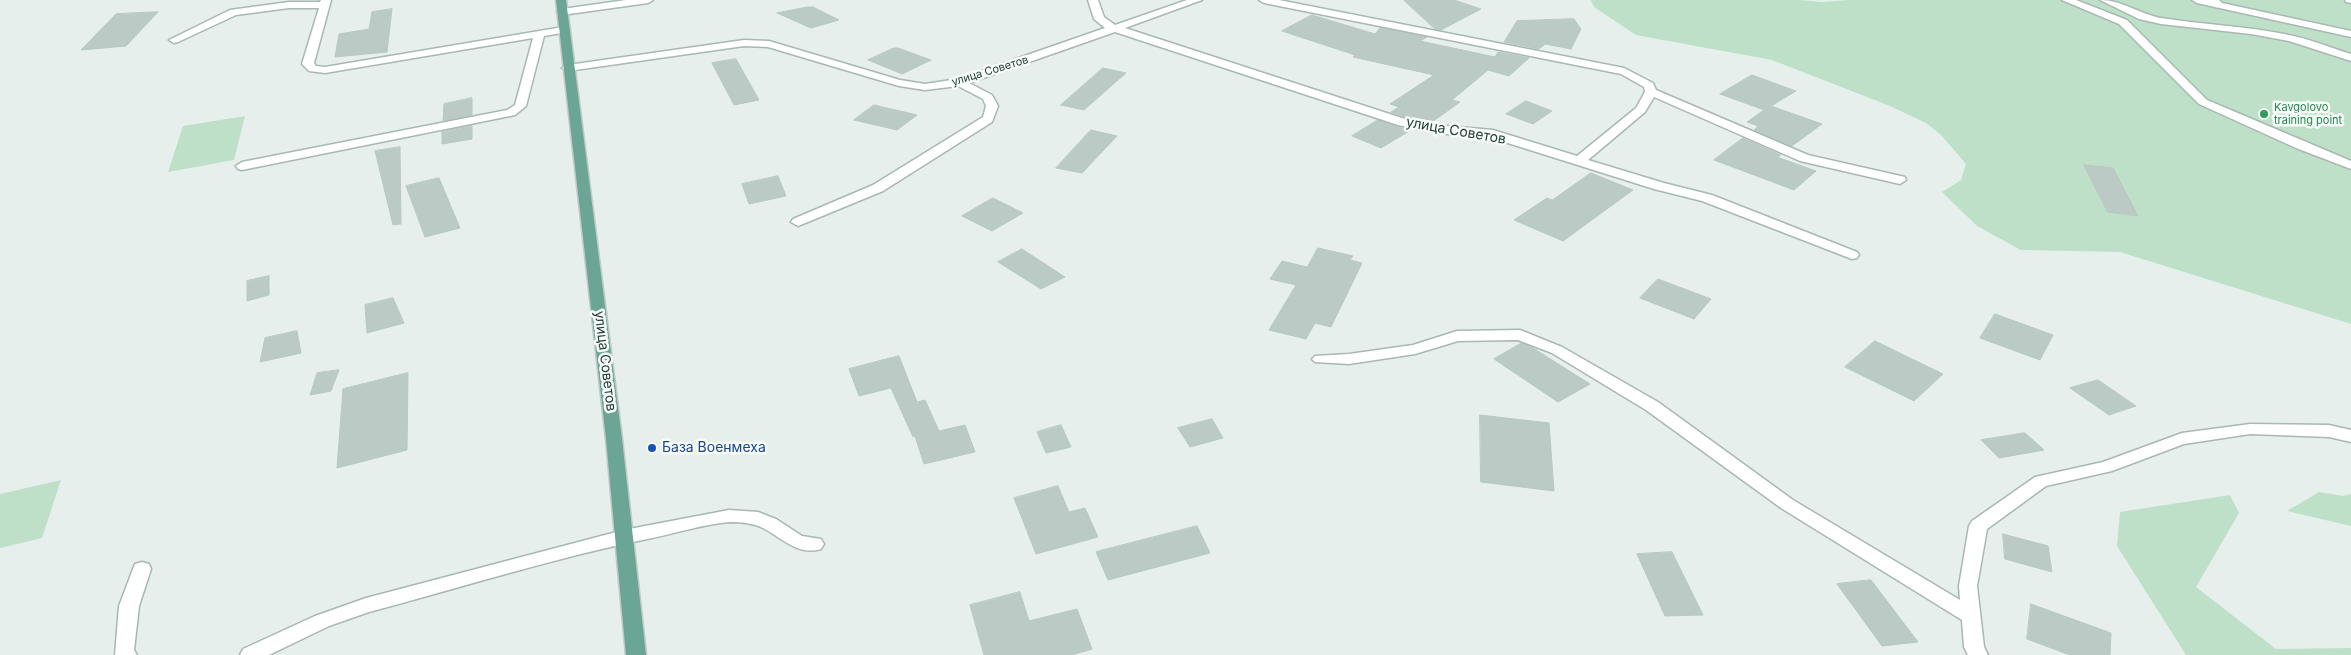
<!DOCTYPE html>
<html>
<head>
<meta charset="utf-8">
<style>
  body { margin:0 }
  canvas { display:block; background:#e6efeb }
</style>
</head>
<body>
<canvas width="2351" height="655"></canvas>
<script>
const g = document.querySelector('canvas').getContext('2d');
g.lineJoin = 'round';
function paint(path, color) {
  g.fillStyle = color;
  g.fill(path, 'evenodd');
}
function strokePath(path, color, width, dash) {
  g.strokeStyle = color;
  g.lineWidth = width;
  g.lineCap = dash ? 'butt' : 'round';
  g.setLineDash(dash || []);
  g.stroke(path);
}
function write(font, color, halo, rows, align = 'center') {
  g.font = font + ' Inter,sans-serif';
  g.lineWidth = 5;
  g.setLineDash([]);
  g.textBaseline = 'middle';
  g.strokeStyle = halo;
  g.fillStyle = color;
  for (const [text, x, y, turn = 0] of rows) {
    g.save();
    g.translate(x, y);
    g.rotate((+turn || 0) * Math.PI / 180);
    g.textAlign = isNaN(turn) ? turn : align;
    if (halo) g.strokeText(text, 0, 0);
    g.fillText(text, 0, 0);
    g.restore();
  }
}
paint(new Path2D(`
  M1591 0H1799L1822 2 1849 0H2351V324L2120 252 2021 250 1977 226 1942 192 1961 180 1966 164 1941 135 1926 123 1890 106 1772 60 1636 35 1594 7Z
  M245 116 234 160 168 172 183 126Z
  M61 480 42 538 0 548V494Z
  M2319 492 2343 496 2351 494V526L2287 511Z
  M2230 495 2239 513 2196 587 2276 649 2351 648V655H2186L2117 546 2120 512Z`), '#bfe0c8');
const building = new Path2D(`
  M1404 0H1454L1481 9 1441 30 1435 29Z
  M808 7H813L839 20 811 28 777 13Z
  M392 9 387 52 335 57 339 34 369 29 372 12Z
  M158 12 126 46 81 50 116 14Z
  M1312 15 1375 34 1380 28 1427 37 1420 41 1495 57 1498 52 1529 58 1509 76 1488 70 1452 100 1460 102 1432 122 1405 117 1391 112 1399 107 1390 104 1434 75 1353 57 1355 55 1282 31Z
  M1574 19 1581 29 1571 49 1545 44 1539 49 1504 42 1517 21Z
  M894 48H898L931 60 902 74 868 60Z
  M736 59 759 100 734 105 712 63Z
  M1103 68 1126 73 1084 110 1061 105Z
  M1752 75 1796 91 1771 106 1822 124 1792 146 1754 130 1758 126 1747 122 1764 110 1720 94Z
  M472 98V115L443 121 444 104Z
  M1526 101 1552 111 1533 124 1506 114Z
  M874 105 917 115 897 130 854 120Z
  M1378 120 1397 127 1411 130 1381 148 1352 136Z
  M472 126V139L442 144V132Z
  M1091 130 1117 136 1082 173 1056 168Z
  M1743 138 1781 155 1777 157 1816 171 1794 190 1714 160Z
  M400 147 401 224 393 225 375 151Z
  M2084 165 2113 168 2138 216 2108 212Z
  M1591 173 1633 190 1563 241 1514 220 1547 198 1552 200Z
  M778 176 786 196 749 204 742 184Z
  M439 178 460 228 425 237 406 186Z
  M993 198 1023 213 992 231 962 216Z
  M1318 248 1353 256 1350 260 1362 263 1331 327 1315 323 1306 339 1269 330 1296 285 1270 279 1282 261 1307 267Z
  M1022 249 1065 277 1041 289 998 262Z
  M269 276V295L247 301V281Z
  M1658 279 1711 299 1694 319 1640 298Z
  M393 298 404 323 367 333 365 305Z
  M1995 314 2053 335 2040 360 1980 338Z
  M297 331 301 353 260 362 265 338Z
  M1875 341 1943 374 1914 401 1845 367Z
  M1522 343 1533 348 1590 384 1558 402 1494 359Z
  M899 356 917 402 925 400 939 431 965 425 975 452 924 464 915 436 913 437 891 388 859 396 849 369Z
  M339 370 331 391 310 395 317 373Z
  M408 373 407 450 337 468 343 389Z
  M2098 380 2136 406 2109 415 2070 388Z
  M1480 415 1549 423 1554 491 1481 482Z
  M1212 419 1223 438 1190 447 1178 428Z
  M1061 425 1071 447 1046 453 1037 432Z
  M2025 433 2044 450 1999 458 1981 440Z
  M1058 486 1069 512 1085 508 1098 537 1036 554 1014 498Z
  M1197 526 1210 553 1108 580 1096 552Z
  M2003 534 2048 546 2052 572 2005 559Z
  M1672 552 1703 615 1665 616 1637 554Z
  M1871 580 1918 642 1882 646 1837 584Z
  M1020 592 1029 621 1077 609 1092 649 1072 655H984L970 605Z
  M2031 604 2111 633 2110 655H2070L2027 639Z`);
paint(building, '#bbcac4');
strokePath(building, '#b8c9c2', 1);
const minor = new Path2D(`
  M321 0H331L314 63 316 66 325 67 563 27 568 30 567 32 544 36 526 106 515 115 242 170 238 169 236 166 242 162 507 110 515 105 533 38 325 73 309 71 302 64 319 8H289L236 15 178 42 174 43 169 40 230 10 289 2H320Z
  M626 0H653L648 3 562 15 557 12 562 9Z
  M1088 0H1098L1104 17 1115 25 1187 0H1202L1125 28 1405 119 1436 125 1493 130 1577 156 1636 108 1645 92 1644 87 1621 74 1264 3 1259 0H1279L1624 68 1653 83 1656 90 1808 155 1905 177 1906 180 1900 184 1800 161 1654 97 1645 112 1588 160 1664 183 1712 195 1857 252 1859 255 1857 258 1852 259 1702 201 1654 189 1492 138 1436 133 1398 125 1115 32 969 83 992 95 998 106 992 122 883 191 798 226 791 222 793 219 873 185 983 117 986 106 983 99 958 86 925 90 899 86 768 47 744 46 568 71 562 68 568 65 744 40 769 41 900 80 925 84 958 79 1105 28 1094 19Z
  M2062 0H2076L2127 20 2207 100 2351 161V169L2296 148 2199 104 2119 24Z
  M2100 0C2122 0 2139 14 2161 18 2204 25 2247 26 2289 35 2310 39 2331 48 2351 54V61L2289 41 2251 34 2161 24 2139 19Z
  M2192 0H2219L2222 3 2351 31V37L2197 3Z
  M2345 0H2351V3L2346 2Z
  M1520 330 1562 347 1658 402 1793 500 1960 600 1959 586 1969 526 1972 521 2035 477 2103 462 2182 433 2250 424 2329 425 2351 430V442L2329 437 2250 434 2184 444 2112 471 2046 486 1987 529 1977 586 1984 647 1988 655H1968L1964 647 1962 620 1781 508 1646 410 1552 353 1518 340 1458 341 1415 354 1349 364 1315 362 1312 359 1315 356 1349 354 1413 345 1457 331Z
  M729 510 758 512 776 519 802 536 821 539 824 544 821 549C798 556 782 538 763 528 753 523 741 522 730 522 704 524 677 533 652 538 557 557 463 587 369 612L329 626 269 655H240L243 649 315 616 366 598 624 530Z
  M142 562 149 564 151 569 139 606 134 650 137 655H115L119 606 133 569 135 564Z`);
const major = new Path2D(`
  M556 0H566L622 439 646 655H626L606 439Z`);
strokePath(minor, '#a8b8b2', 3);
strokePath(major, '#c2cac8', 3);
paint(minor, '#fff');
paint(major, '#6aa596');
for (const [x, y, r, color] of [
  [2264,114,5,"#2e9e5b"],
  [652,448,5,"#1a4fb4"]
]) {
  const dot = new Path2D();
  dot.arc(x, y, r, 0, 2 * Math.PI);
  g.fillStyle = color;
  g.fill(dot);
  strokePath(dot, '#f7fbf9', 2);
}
write('11px', '#24423a', '#f7fbf9', [
  ["улица Советов",990,71,-17]
]);
write('11px', '#27864d', '#f7fbf9', [
  ["Kavgolovo",2274,108],
  ["training point",2274,121]
], 'left');
write('14px', '#24423a', '#f7fbf9', [
  ["улица Советов",1456,131,10],
  ["улица Советов",605,361,83]
]);
write('14px', '#164399', '#f7fbf9', [
  ["База Военмеха",662,448]
], 'left');
</script>
</body>
</html>
